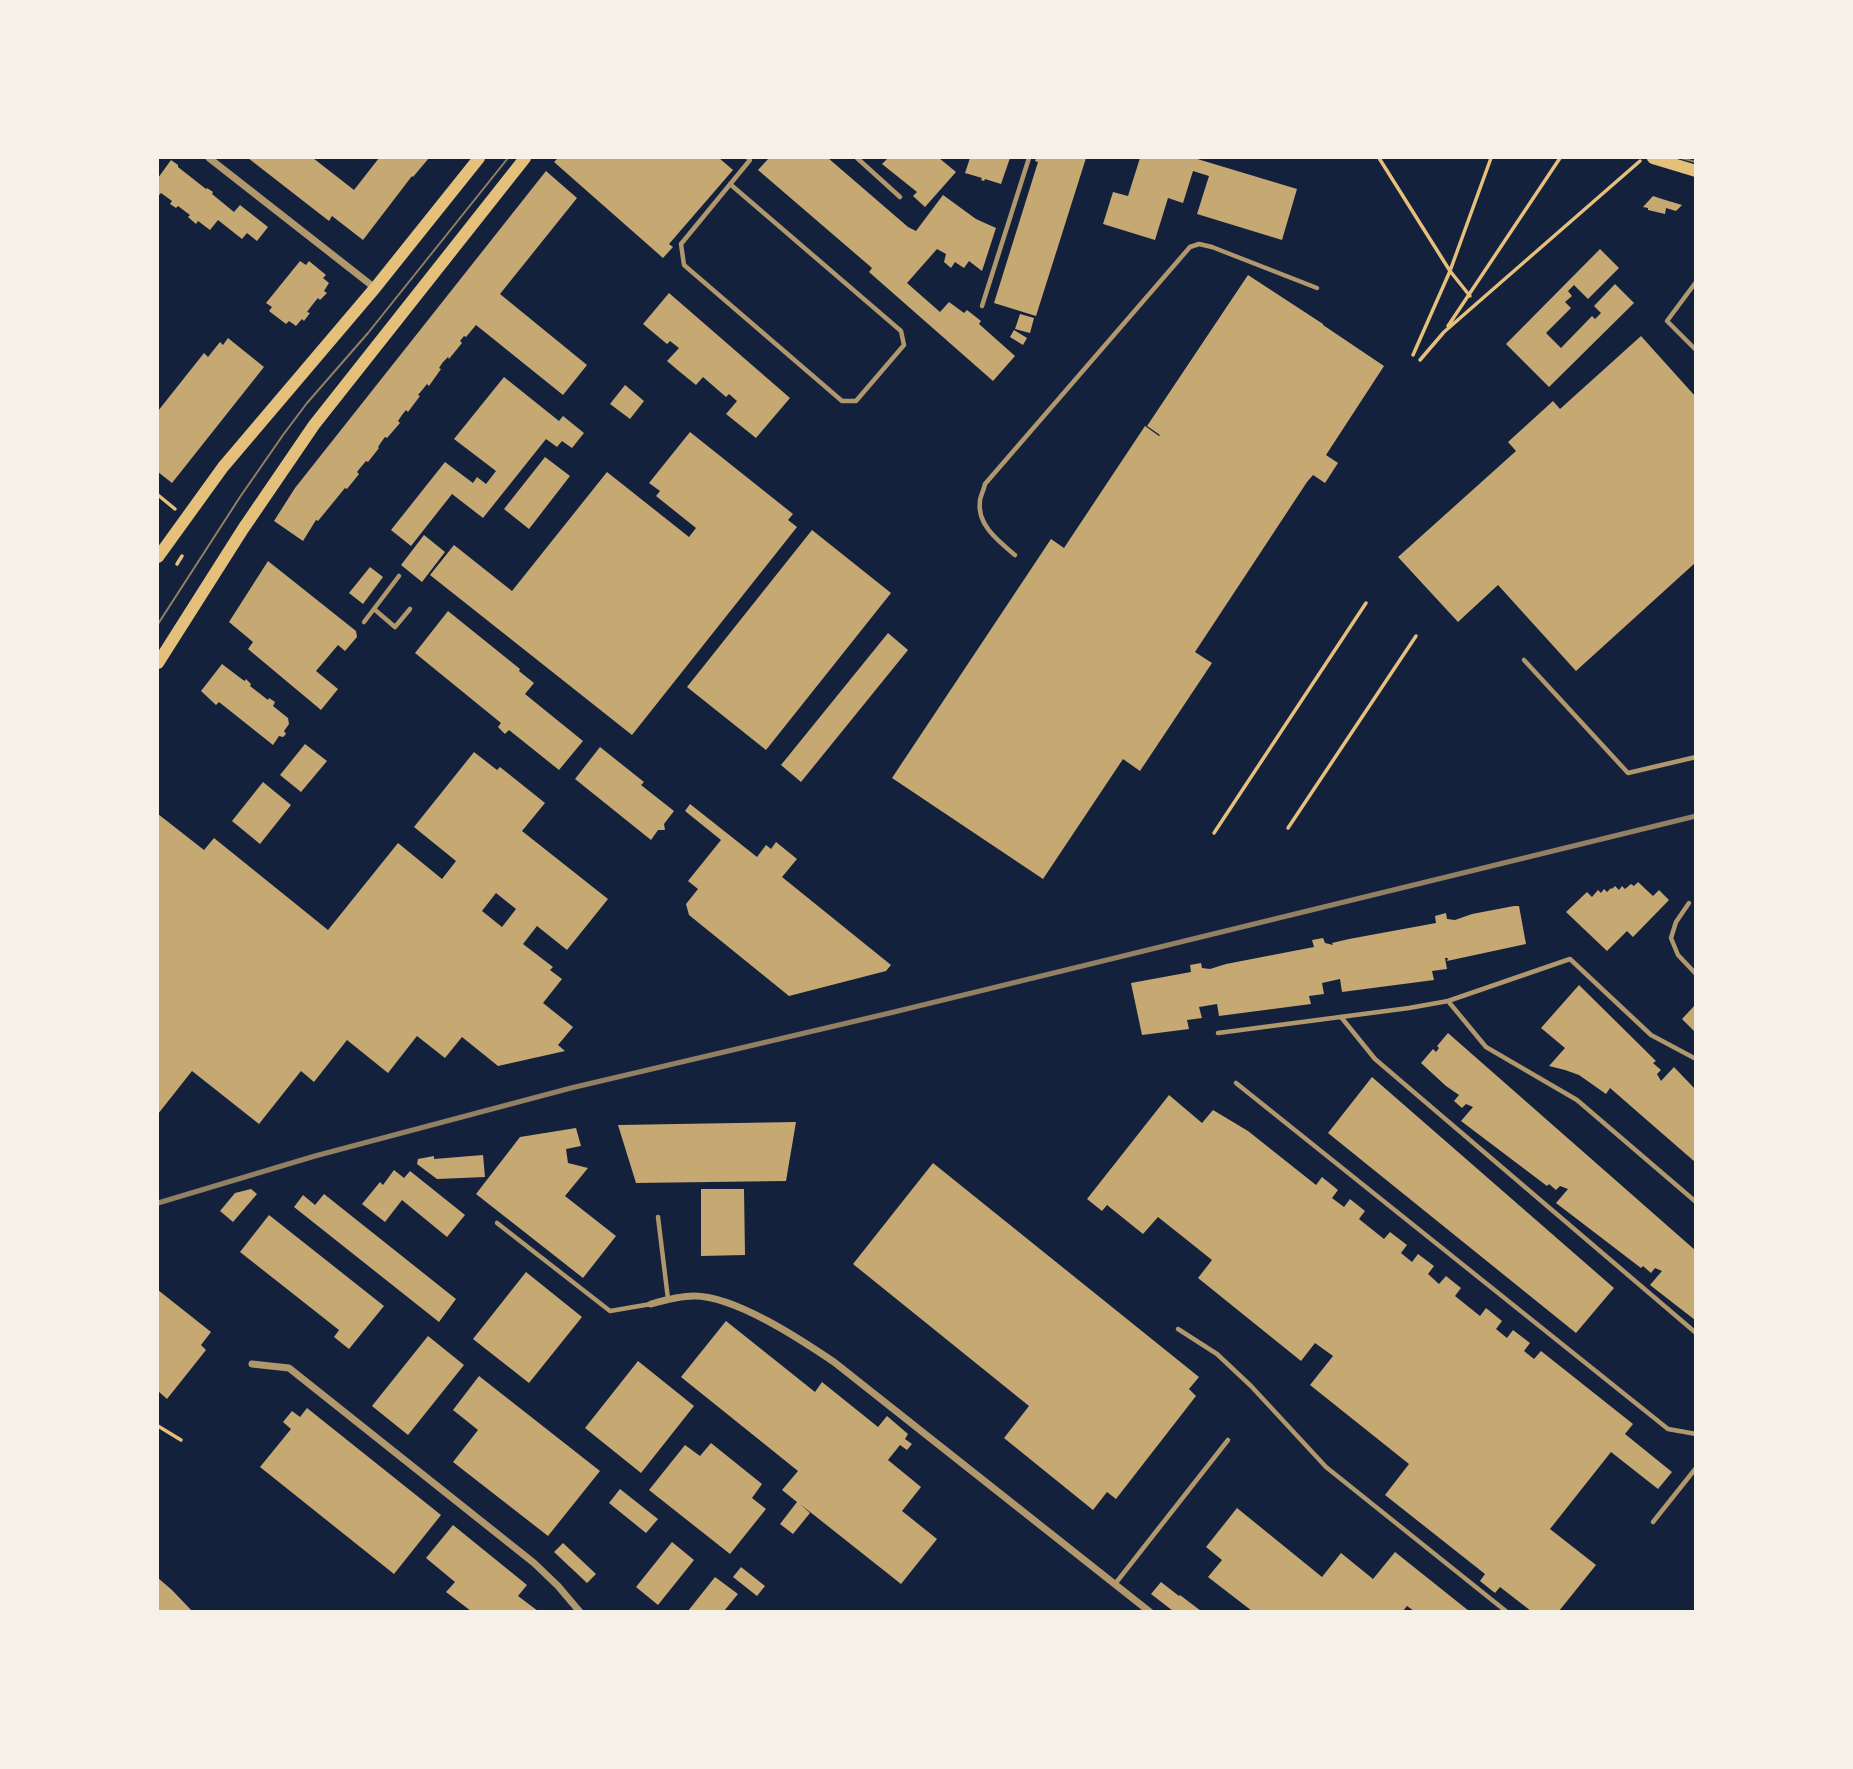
<!DOCTYPE html>
<html>
<head>
<meta charset="utf-8">
<style>
  body { margin:0 }
  #map { position:relative; width:1853px; height:1769px; overflow:hidden; background:#14213d; font-family:"IBM Plex Sans",sans-serif }
  canvas { display:block }
  .frame { position:absolute; inset:0; border:159px solid #f6f1e7; pointer-events:none }
</style>
</head>
<body>
<div id="map">
<canvas width="1853" height="1769"></canvas>
<div class="frame"></div>
</div>
<script>
const g = document.querySelector('canvas').getContext('2d');
g.lineJoin = 'round';
function paint(path, color) {
  g.fillStyle = color;
  g.fill(path, 'evenodd');
}
function strokePath(path, color, width, dash) {
  g.strokeStyle = color;
  g.lineWidth = width;
  g.lineCap = dash ? 'butt' : 'round';
  g.setLineDash(dash || []);
  g.stroke(path);
}
paint(new Path2D(`
  M248 158H313L354 190 379 158H429L413 177 412 176 363 240 332 216 329 221Z
  M558 158H719L733 170 669 244 673 247 663 258 554 162Z
  M769 158H828L908 227 916 231 943 195 976 219 996 228 982 271 969 261 964 268 955 262 951 268 944 262 946 254 937 249 907 283 940 312 949 302 964 313 967 310 981 321 979 324 1015 356 993 381 869 272 872 268 758 170Z
  M888 158H939L956 172 925 207 913 196 917 192 882 164Z
  M970 158H1010L1001 184 985 179 984 181 981 180 982 178 965 173Z
  M1036 158H1086L1036 316 994 303 1038 162 1035 161Z
  M1140 158H1194L1297 189 1282 240 1197 214 1209 176 1193 171 1183 203 1168 198 1155 240 1103 224 1113 192 1128 196Z
  M171 160 178 165V167L206 189 207 188 213 192 212 194 234 212 240 205 268 227 257 241 247 233 242 239 218 220 210 230 198 221 196 224 188 217 190 215 178 206 176 208 170 204 172 201 161 193 159 195 158 194V178Z
  M546 171 577 198 500 294 587 365 563 395 476 325 466 337 464 336 460 341 462 343 449 359 448 357 443 362 439 368 441 369 429 386 427 384 423 389 418 395 420 396 408 412 406 410 402 415 398 421 400 423 387 438 385 437 382 441 378 447 379 448 368 462 366 461 361 467 357 472 359 474 347 489 345 488 318 521 316 520 303 541 274 521 295 488Z
  M1653 196 1662 199 1682 205 1676 211 1666 208 1665 214 1648 210V208L1643 207Z
  M1600 249 1619 268 1588 299 1574 285 1568 291 1572 296 1565 302 1571 308 1546 333 1561 348 1592 316 1595 319 1601 313 1594 306 1615 284 1634 303 1549 387 1506 344Z
  M300 261 306 265 309 261 326 275 323 278 329 283 324 291 327 293 320 300 318 298 313 304 307 312 310 313 304 321 302 319 296 326 289 321 286 324 269 311 272 307 266 303Z
  M1248 275 1323 324V325L1384 366 1326 455 1338 463 1325 483 1313 475 1307 482 1195 652 1212 663 1140 771 1123 759 1043 879 892 778 1051 539 1064 548 1145 426 1159 436 1160 435 1147 426Z
  M669 293 790 398 756 438 726 414 737 401 729 394 726 397 703 377 696 385 680 372 667 361 679 348 670 341 667 344 643 324Z
  M1020 314 1034 318 1030 333 1015 329Z
  M1014 330 1027 338 1023 345 1010 337Z
  M1641 336 1695 396V563L1576 671 1498 585 1458 622 1398 557 1516 451 1508 442 1553 401 1560 409Z
  M228 338 264 367 172 483 158 472V411L204 353 208 357 220 342 223 345Z
  M504 377 559 421 563 416 584 433 572 448 562 441 557 447 546 439 483 518 452 494 411 546 391 530 445 462 473 483 477 477 486 484 496 471 454 439Z
  M625 385 644 401 630 419 610 404Z
  M690 432 793 514 788 520 797 527 632 735 430 575 454 545 512 591 607 472 689 537 696 528 656 496 660 491 649 483Z
  M545 457 570 476 529 529 504 509Z
  M812 530 891 593 766 750 687 687Z
  M424 535 445 552 422 582 401 565Z
  M268 561 356 631 357 637 345 651 338 645 316 671 338 689 321 710 248 649 253 642 229 622Z
  M370 567 383 577 363 604 349 593Z
  M448 611 520 669 519 671 534 683 525 694 583 741 559 770 509 730 505 734 498 727 501 723 415 653Z
  M888 633 908 650 801 782 781 765Z
  M222 664 243 680 245 681 246 679 251 684 250 686 268 700 269 698 275 702 273 706 288 718 289 724 284 731 286 734 283 737 279 736 273 745 219 702 216 705 201 691Z
  M305 744 327 761 301 792 280 775Z
  M600 747 644 782 641 785 674 811 664 824 665 830H658L651 840 575 779Z
  M474 752 497 770 500 767 545 803 522 831 608 899 567 950 537 926 523 944 553 967 550 970 562 979 543 1003 573 1027 558 1045 565 1051 498 1066 462 1037 445 1058 417 1036 388 1073 347 1040 314 1082 301 1071 259 1124 192 1071 158 1114V814L204 850 214 838 328 930 398 843 442 879 456 861 414 827ZM496 893 516 909 502 927 482 911Z
  M263 782 291 805 260 844 232 821Z
  M690 804 757 857 766 845 771 849 776 842 797 859 782 877 891 965 886 971 789 996 689 915 686 904 698 889 688 881 721 840 685 811Z
  M1638 882 1653 896 1659 890 1669 900 1633 937 1627 931 1607 951 1566 912 1587 892 1592 897 1598 890 1601 893 1604 889 1607 892 1611 888 1612 889 1615 886 1619 890 1622 886 1625 889 1631 884 1634 886Z
  M1514 906H1519L1526 944 1447 961 1448 958H1445L1447 969 1432 971 1434 980 1342 992 1340 979 1322 983 1324 994 1309 996 1311 1004 1219 1016 1217 1004 1199 1007 1202 1018 1187 1020 1189 1029 1142 1035 1131 983 1191 972 1190 965 1201 963 1202 968 1210 969 1226 964 1314 947 1312 940 1323 938 1325 943 1333 945 1332 943 1349 939 1436 923 1435 916 1446 913 1447 919 1455 920 1472 914Z
  M1579 985 1656 1061 1653 1063 1661 1070 1657 1074 1661 1081 1674 1067 1695 1089V1162L1610 1088 1606 1094 1579 1075 1565 1070 1549 1066 1565 1048 1541 1028Z
  M1695 1005V1032L1682 1019Z
  M1448 1033 1695 1250V1320L1650 1285 1662 1271 1655 1268 1651 1273 1643 1266 1641 1268 1556 1203 1568 1189 1560 1186 1556 1190 1549 1184 1547 1186 1461 1121 1473 1107 1466 1104 1462 1108 1454 1101 1459 1095 1446 1086 1421 1063 1433 1049 1436 1052 1439 1048 1437 1046Z
  M1372 1077 1614 1288 1576 1333 1328 1133Z
  M1169 1095 1202 1123 1213 1110 1248 1131 1316 1185 1322 1177 1338 1190 1332 1198 1344 1207 1350 1199 1365 1211 1359 1219 1384 1239 1390 1232 1407 1245 1401 1253 1412 1262 1418 1254 1434 1266 1428 1274 1439 1284 1446 1276 1461 1288 1455 1296 1480 1316 1486 1308 1502 1321 1496 1329 1507 1338 1513 1330 1530 1343 1524 1351 1534 1359 1541 1351 1633 1424 1625 1434 1672 1472 1658 1489 1611 1452 1550 1529 1596 1565 1559 1611H1531L1500 1587 1495 1593 1480 1581 1485 1574 1385 1495 1409 1464 1310 1385 1333 1356 1315 1343 1301 1361 1198 1278 1212 1260 1158 1217 1143 1234 1107 1205 1102 1211 1087 1199Z
  M796 1122 786 1181 636 1183 618 1125Z
  M576 1128 581 1146 566 1149 568 1163 588 1168 565 1196 616 1236 583 1278 476 1194 520 1137Z
  M483 1155 485 1177 437 1179 417 1164 418 1159 434 1156V1159Z
  M933 1163 1199 1377 1189 1389 1196 1396 1116 1499 1107 1492 1093 1510 1004 1438 1029 1406 853 1264Z
  M394 1170 404 1178 410 1171 465 1215 447 1237 402 1200 385 1222 362 1204 380 1182 383 1185Z
  M251 1189 257 1194 233 1222 220 1211 235 1193Z
  M701 1189H744L745 1255 701 1256Z
  M324 1194 456 1299 439 1322 294 1207 303 1195 315 1205Z
  M269 1215 384 1306 349 1349 334 1337 339 1330 240 1252Z
  M526 1272 582 1317 529 1383 473 1339Z
  M158 1290 211 1332 201 1345 206 1350 167 1399 158 1391Z
  M726 1321 815 1392 822 1382 878 1427 887 1416 908 1434 905 1439 912 1444 907 1450 900 1445 888 1460 921 1487 902 1511 937 1539 901 1584 800 1504 810 1513 793 1534 780 1524 797 1502 782 1490 798 1471 681 1377Z
  M428 1336 464 1365 408 1435 372 1406Z
  M638 1361 694 1406 641 1473 585 1428Z
  M479 1376 600 1471 548 1536 453 1462 478 1430 453 1410Z
  M307 1408 441 1515 394 1574 260 1467 291 1429 283 1422 292 1411 300 1417Z
  M711 1443 762 1484 752 1498 766 1509 730 1554 649 1490 685 1445 700 1456Z
  M620 1489 658 1519 646 1533 609 1503Z
  M1237 1508 1322 1577 1341 1553 1373 1579 1395 1552 1469 1611H1414L1407 1606 1403 1611H1252L1208 1577 1222 1560 1206 1547Z
  M453 1525 527 1585 518 1596 538 1611H471L446 1592 455 1582 426 1558Z
  M672 1542 694 1560 658 1605 636 1587Z
  M563 1543 596 1574 587 1583 554 1552Z
  M741 1567 765 1586 757 1596 733 1577Z
  M715 1577 738 1594 724 1611H688Z
  M158 1578 172 1590 192 1611H158Z
  M1161 1582 1179 1596 1180 1595 1201 1611H1173L1151 1594Z`), '#c6a872');
strokePath(new Path2D(`
  M1379 158 1450 271 1470 296
  M1448 326 1560 158
  M1444 332 1640 161
  M1413 355 1450 271 1491 158
  M1420 360 1444 332
  M158 495 175 509
  M177 564 182 556
  M1288 828 1416 636
  M1214 833 1366 603
  M158 1426 181 1440`), '#e5c07b', 3.5);
strokePath(new Path2D(`
  M857 158 900 197
  M730 184 901 331 904 345 856 401H842L684 265 681 244 750 160 748 158
  M1696 282 1667 321 1696 350
  M982 306 1029 158
  M1015 555C998 541 976 524 980 500 981 495 984 489 985 484L1190 247 1199 244 1212 247 1317 288
  M374 609 395 627 410 609
  M364 622 399 576
  M1524 660 1628 773 1696 757
  M1689 903 1676 922 1671 938 1678 955 1696 974
  M1448 1001 1570 959 1651 1035 1696 1059
  M1341 1017 1375 1059 1696 1333
  M1218 1033 1409 1008 1448 1001 1486 1047 1577 1100 1696 1202
  M1236 1083 1668 1429 1696 1434
  M658 1217 668 1299
  M497 1223 610 1311 651 1304
  M1178 1329 1217 1354 1251 1386 1326 1467 1507 1612
  M1653 1522 1696 1468
  M1115 1584 1228 1440`), '#b1986c', 4.5);
strokePath(new Path2D(`
  M209 158 375 288
  M651 1304C665 1300 680 1296 694 1296 735 1296 800 1339 834 1362L1150 1612
  M252 1364 289 1368 534 1563 558 1586 580 1612`), '#b1986c', 7);
strokePath(new Path2D(`
  M1653 158 1696 171`), '#e5c07b', 12);
strokePath(new Path2D(`
  M158 557 223 467 375 288 479 158
  M158 663 243 529 314 425 525 158`), '#e5c07b', 12);
strokePath(new Path2D(`
  M1681 158 1696 162
  M158 624 240 497 283 435 307 403 368 333 508 158`), '#918062', 2);
strokePath(new Path2D(`
  M158 1203 315 1156 571 1088 894 1012 1696 816`), '#918062', 5);
</script>
</body>
</html>
